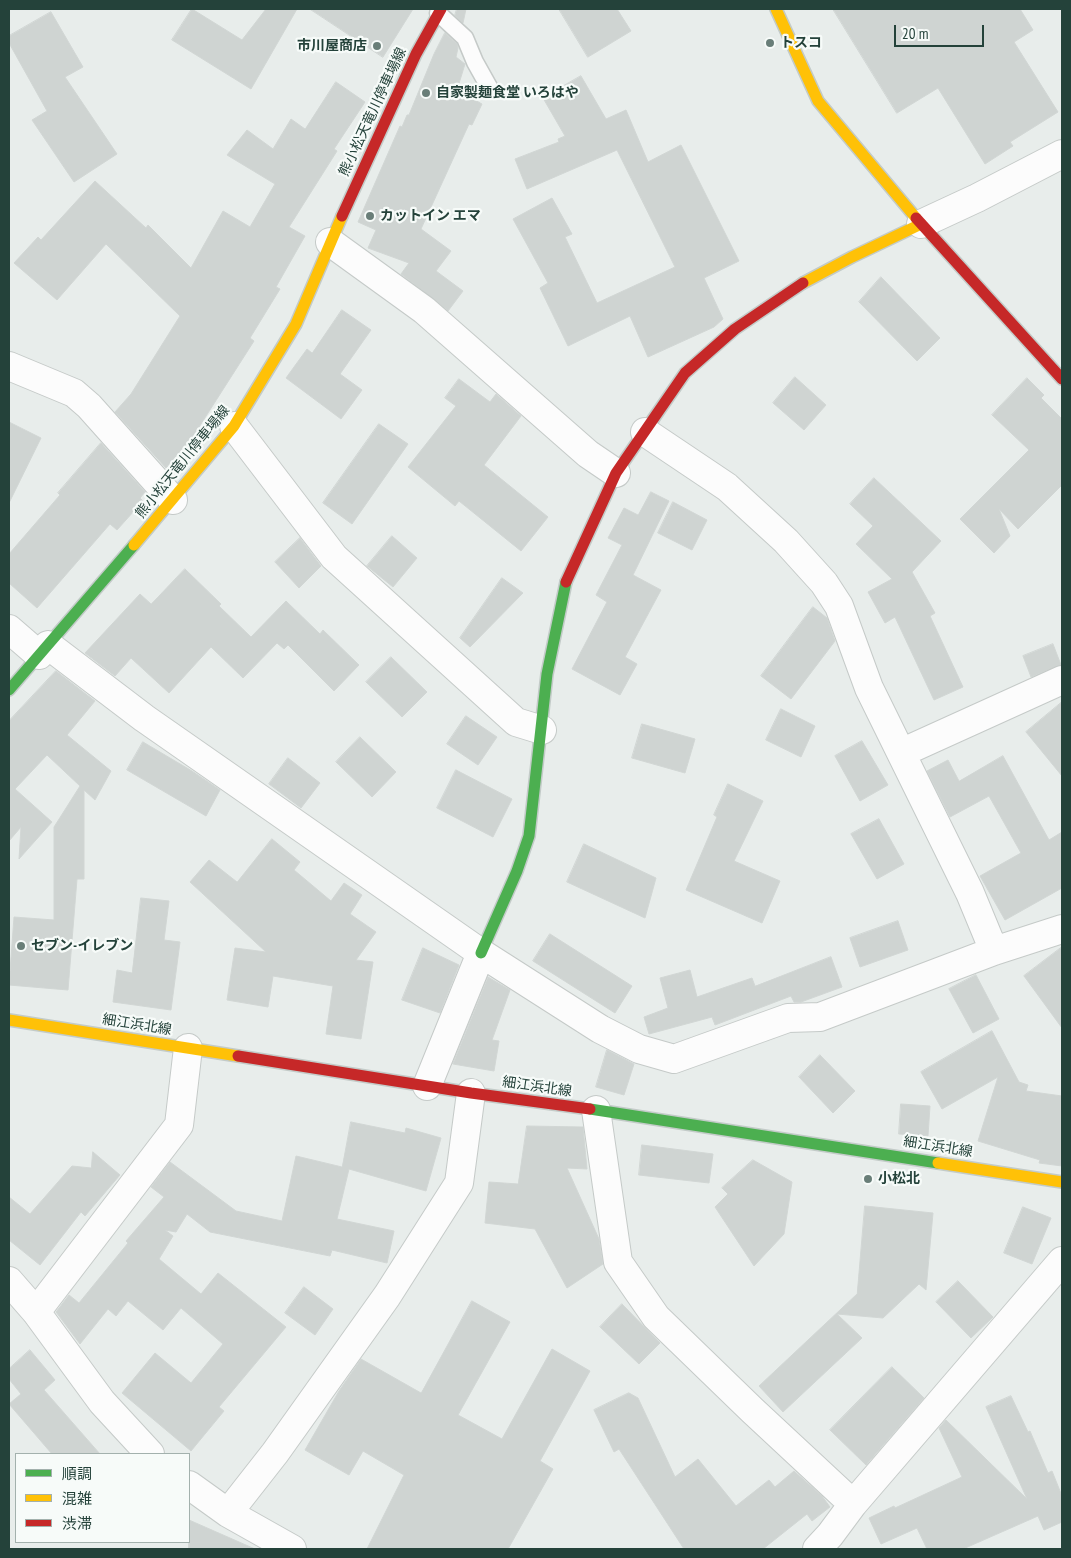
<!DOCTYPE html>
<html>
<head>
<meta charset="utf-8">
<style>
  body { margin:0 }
  #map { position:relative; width:1071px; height:1558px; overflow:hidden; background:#e8edeb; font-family:"PT Sans Narrow","Noto Sans JP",sans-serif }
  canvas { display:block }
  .frame { position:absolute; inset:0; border:10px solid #24423a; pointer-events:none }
  .legend { position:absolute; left:15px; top:1453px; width:175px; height:90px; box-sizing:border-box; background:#f7fbf9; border:1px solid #a3b1ad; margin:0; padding:6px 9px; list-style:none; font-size:15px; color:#24423a }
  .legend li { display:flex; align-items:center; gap:10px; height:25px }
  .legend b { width:25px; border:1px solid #a3b1ad }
  .scale { position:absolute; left:894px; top:25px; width:90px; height:22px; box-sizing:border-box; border:2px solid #24423a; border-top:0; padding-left:6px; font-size:15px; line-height:18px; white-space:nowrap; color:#24423a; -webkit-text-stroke:4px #f7fbf9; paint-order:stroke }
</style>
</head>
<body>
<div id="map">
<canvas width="1071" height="1558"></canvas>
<div class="frame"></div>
<ul class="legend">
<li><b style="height:6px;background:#4caf50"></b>順調</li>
<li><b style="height:6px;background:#ffc107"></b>混雑</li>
<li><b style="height:6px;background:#c62828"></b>渋滞</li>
</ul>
<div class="scale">20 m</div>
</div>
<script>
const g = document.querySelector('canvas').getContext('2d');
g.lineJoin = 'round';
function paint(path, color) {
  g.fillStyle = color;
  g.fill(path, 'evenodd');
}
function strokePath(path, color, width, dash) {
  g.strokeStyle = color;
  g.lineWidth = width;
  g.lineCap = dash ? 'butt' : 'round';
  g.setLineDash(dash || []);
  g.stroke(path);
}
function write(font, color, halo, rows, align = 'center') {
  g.font = font + ' "PT Sans Narrow","Noto Sans JP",sans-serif';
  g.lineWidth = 4.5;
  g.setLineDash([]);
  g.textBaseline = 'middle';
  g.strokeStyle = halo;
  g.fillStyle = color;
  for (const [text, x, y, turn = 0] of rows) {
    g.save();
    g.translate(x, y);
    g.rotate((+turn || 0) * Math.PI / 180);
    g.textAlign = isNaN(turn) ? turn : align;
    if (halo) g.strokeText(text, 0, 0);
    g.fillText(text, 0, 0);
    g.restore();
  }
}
const building = new Path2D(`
  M192 9 242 40 266 9H297L251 89 172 40Z
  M310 9H413L383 57Z
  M457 9H466L463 23 455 15Z
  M559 9H617L631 31 588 57Z
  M833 9H1020L1033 30 1014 42 1058 112 1010 142 1013 146 985 164 938 88 897 113Z
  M51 12 83 67 65 77 117 154 74 182 32 120 47 111 9 43V36Z
  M445 33 457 44 458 48 456 57 465 64 457 90 482 104 472 125 469 124 421 229 451 251 436 271 463 291 448 311 401 274 409 263 368 248 376 230 358 222 400 126 402 127 407 115H409L434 54Z
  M581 76 606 119 626 110 648 162 681 145 739 261 704 278 723 319 714 327 648 357 630 316 568 346 540 288 548 283 513 219 552 198 572 234 565 237 597 303 675 267 617 150 527 189 515 159 559 142 558 139 565 136 543 98Z
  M336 82 365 102 334 149 337 151 289 227 305 236 276 287 280 289 250 338 254 341 192 438 166 468 115 412 131 394 180 316 106 244 57 300 14 263 38 237 41 240 95 181 146 228 148 225 191 268 223 211 250 227 275 184 227 155 247 130 273 149 291 119 305 129Z
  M881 277 940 338 917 361 859 302Z
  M342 310 371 330 340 374 362 390 341 419 286 378 307 349 312 353Z
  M795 377 826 405 804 430 773 403Z
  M1027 378 1044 395 1041 398 1062 419V485L1018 529 999 509 1010 536 994 553 960 519 1029 450 992 415Z
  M459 379 490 402 496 394 521 416 484 465 548 517 521 551 459 501 455 506 408 467 456 406 445 398Z
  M9 422 41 438 9 503Z
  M379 424 408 444 352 524 323 503Z
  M101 443 145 492 140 498 143 501 117 530 110 524 37 608 9 583V554L60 495 58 493Z
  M874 478 941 541 912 572 935 613 930 616 963 687 934 700 895 617 885 623 868 592 892 579 856 544 873 526 850 504Z
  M651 492 669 501 633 575 661 590 625 657 637 664 620 695 572 669 607 602 596 595 622 545 608 538 624 508 638 515Z
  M673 502 707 520 692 550 658 533Z
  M392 536 417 558 393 587 367 566Z
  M300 538 321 566 299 588 275 562Z
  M185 569 221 604 219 606 251 637 286 601 320 634 323 630 359 665 334 691 288 645 284 649 277 643 243 678 211 647 169 693 131 658 115 676 85 653 140 594 151 604Z
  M502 578 523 593 470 647 460 638Z
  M813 607 827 618 835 641 791 699 761 676Z
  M1053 644 1061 665 1031 677 1023 656Z
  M391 657 427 692 402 717 366 682Z
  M56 671 95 701 67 735 111 771 95 800 84 790V879H77L68 990 9 985 14 917 54 920V827L80 786 47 755 15 789 52 822 19 859 21 827 9 841V721Z
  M1062 702V776L1026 732Z
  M781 709 815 726 801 757 766 740Z
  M466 716 497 737 478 765 447 744Z
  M642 724 695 739 685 773 632 758Z
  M360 737 396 772 372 797 336 762Z
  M862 741 888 785 860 801 835 756Z
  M143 742 192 771 220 790 206 816 127 770Z
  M1003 756 1049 840 1062 832V888L1005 920 980 876 1021 853 989 796 950 817 927 771 948 760 959 781Z
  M288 758 320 783 301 808 269 784Z
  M456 770 512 799 493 837 437 808Z
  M728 784 763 801 734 861 780 881 762 923 686 890 717 817 714 815Z
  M879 819 904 864 877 879 851 834Z
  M272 839 300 862 294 870 331 901 344 883 362 895 350 914 376 932 356 960 373 962 361 1039 326 1034 333 986 273 976 268 1007 227 1000 235 948 266 952 190 882 209 860 237 882Z
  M584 844 656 878 645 918 567 882Z
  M141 898 169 901 164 940 180 942 171 1010 113 1002 117 970 132 973Z
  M898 921 908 950 860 967 850 938Z
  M550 934 632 986 615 1013 533 961Z
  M1062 947V1028L1024 976Z
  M423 948 459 965 440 1013 402 1000Z
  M831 957 842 987 801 1002H794L791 996 715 1025 712 1017 649 1034 644 1017 668 1008 660 978 690 970 697 997 752 978 755 986Z
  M976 975 999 1019 973 1033 949 989Z
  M488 977 510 990 492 1040 499 1041 494 1071 453 1064Z
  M992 1031 1019 1082 1028 1085 1026 1091 1062 1096V1166L1039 1163 1040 1160 978 1141 998 1077 942 1109 921 1072Z
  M607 1050 634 1064 624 1095 596 1087Z
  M820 1055 855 1091 833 1113 799 1077Z
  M901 1104 930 1106 928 1136 899 1134Z
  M351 1122 405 1133 406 1128 441 1138 426 1191 349 1169 337 1219 394 1231 387 1263 332 1250 330 1256 210 1232 187 1214 176 1232 165 1230 173 1236 159 1259 201 1294 218 1273 286 1327 219 1407 224 1411 191 1451 122 1393 155 1353 191 1383 223 1344 181 1308 163 1330 128 1301 116 1316 108 1309 80 1344 56 1312 69 1295 79 1303 128 1243 126 1241 164 1197 151 1187 170 1162 236 1211 282 1221 296 1156 342 1167Z
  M527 1126 583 1127 587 1169 567 1168 599 1239 603 1264 567 1288 535 1229 485 1223 489 1182 518 1184Z
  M642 1145 713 1154 709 1183 639 1175Z
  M93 1152 120 1175 85 1216 81 1212 40 1265 9 1240V1197L30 1214 72 1166 91 1168Z
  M753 1160 792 1182 784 1234 754 1266 715 1207 728 1194 722 1188Z
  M865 1206 933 1213 926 1290 919 1284 883 1318 837 1314 862 1338 783 1412 759 1386 857 1294Z
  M1023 1207 1051 1218 1032 1264 1004 1253Z
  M958 1281 993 1317 971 1338 936 1302Z
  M304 1287 333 1309 315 1335 285 1313Z
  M472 1301 510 1322 458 1415 502 1439 552 1349 590 1371 540 1461 553 1469 508 1549H367L404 1475 363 1451 349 1475 305 1450 339 1391 361 1359 421 1393Z
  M622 1304 660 1343 639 1364 600 1327Z
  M30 1350 55 1380 44 1390 100 1454H52L9 1404 21 1394 9 1379V1369Z
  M892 1367 924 1398 866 1465 830 1430Z
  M629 1393 638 1398 675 1477 698 1459 736 1506 769 1480 775 1487 794 1471 822 1496 830 1507 812 1521 807 1514 763 1549H684L619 1449 614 1452 594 1410Z
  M1011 1396 1028 1432 1030 1431 1048 1473 1052 1471 1062 1496V1522L1044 1530 1038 1516 963 1549H927L917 1528 881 1544 869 1518 894 1506 895 1508 962 1477 939 1428 946 1420 1027 1499 986 1407Z
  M189 1520 255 1549H189Z`);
paint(building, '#cfd4d2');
strokePath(building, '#d1d6d4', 1);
const lane = new Path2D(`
  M438 13 465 38 475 62 489 87`);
const street = new Path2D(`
  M921 224 977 198 1062 154
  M330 242 424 310 588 454 616 473
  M9 366 74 393 89 406 173 500
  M234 426 334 557 516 722 542 730
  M645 432 727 487 786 541 824 583 839 606 869 688 970 893 994 951
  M9 629 39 655
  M48 645 144 718 481 953 427 1086
  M901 753 1062 680
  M481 953 600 1029 639 1049 674 1059 788 1018 820 1017 994 951 1062 929
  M596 1110 618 1262 656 1317 752 1410 853 1504
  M9 1281 36 1312 102 1402 150 1454
  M36 1312 179 1125 188 1048
  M189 1485 228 1513 292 1549
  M228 1513 275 1453 387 1296 459 1183 471 1093
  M817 1549 830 1535 853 1504 1062 1261`);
const fast = new Path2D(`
  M9 690 134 545
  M481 953 517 871 529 836 547 674 566 582
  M590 1109 938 1163`);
const slow = new Path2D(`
  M776 9 818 101 916 218
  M803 283 852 257 921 224
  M134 545 234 426 296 324 342 216
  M9 1020 238 1056
  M938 1163 1062 1182`);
const jam = new Path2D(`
  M342 216 416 54 441 9
  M916 218 1062 379
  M566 582 616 473 685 373 735 329 803 283
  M238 1056 471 1093 590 1109`);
strokePath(lane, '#c5cac8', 19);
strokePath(street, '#c5cac8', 30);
strokePath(fast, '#c3cbc8', 14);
strokePath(slow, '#c3cbc8', 14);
strokePath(jam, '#c3cbc8', 14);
strokePath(lane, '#fcfcfc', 16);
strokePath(street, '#fcfcfc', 28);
strokePath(fast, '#4caf50', 11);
strokePath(slow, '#ffc107', 11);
strokePath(jam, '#c62828', 11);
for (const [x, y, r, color] of [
  [770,43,5,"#697e78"],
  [377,46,5,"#697e78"],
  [426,93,5,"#697e78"],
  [370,216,5,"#697e78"],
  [21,946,5,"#697e78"],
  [868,1179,5,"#697e78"]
]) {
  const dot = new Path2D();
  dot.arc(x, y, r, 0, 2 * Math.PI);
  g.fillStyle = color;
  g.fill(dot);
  strokePath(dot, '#f7fbf9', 2);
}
write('bold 14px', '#24423a', '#f7fbf9', [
  ["トスコ",780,43],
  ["市川屋商店",367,46,"right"],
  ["自家製麺食堂 いろはや",436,93],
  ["カットイン エマ",380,216],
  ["セブン-イレブン",31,946],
  ["小松北",878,1179]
], 'left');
write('14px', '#24423a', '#f7fbf9', [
  ["熊小松天竜川停車場線",373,112,-65],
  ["熊小松天竜川停車場線",183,462,-51],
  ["細江浜北線",137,1025,9],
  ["細江浜北線",537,1087,8],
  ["細江浜北線",938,1147,9]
]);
</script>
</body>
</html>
